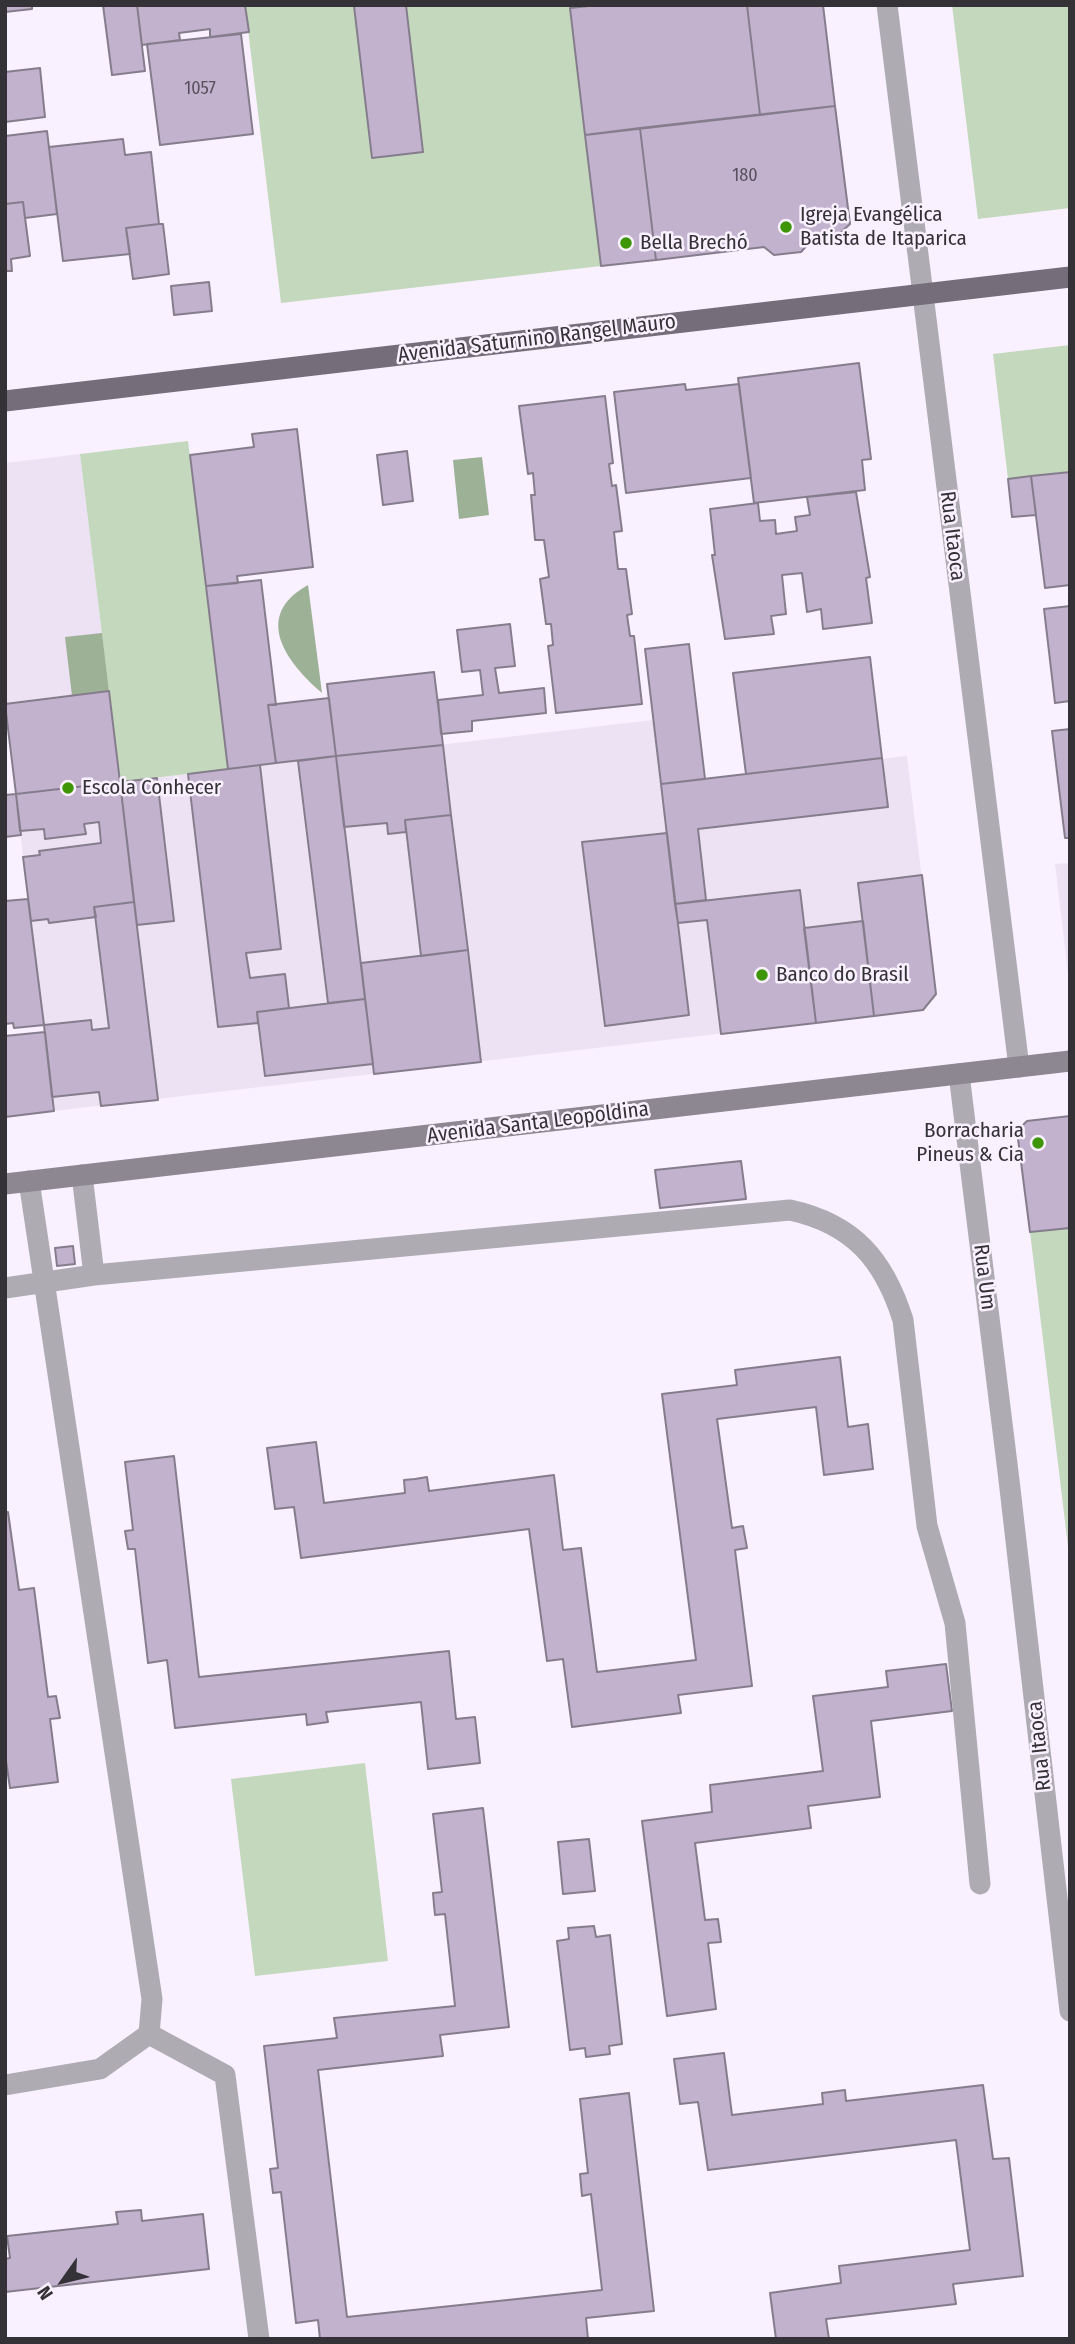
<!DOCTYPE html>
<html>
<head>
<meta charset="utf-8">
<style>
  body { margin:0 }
  #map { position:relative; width:1075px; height:2344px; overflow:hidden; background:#f9f1ff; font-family:"Fira Sans Condensed",sans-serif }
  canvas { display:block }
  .frame { position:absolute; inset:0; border:7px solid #343137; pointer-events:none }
  .north { position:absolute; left:28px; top:2246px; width:70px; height:70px; -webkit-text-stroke:5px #f9f1ff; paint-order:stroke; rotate:236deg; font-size:19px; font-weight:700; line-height:28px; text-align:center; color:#343137 }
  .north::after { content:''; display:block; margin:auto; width:24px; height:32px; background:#343137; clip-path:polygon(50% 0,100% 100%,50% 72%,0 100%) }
</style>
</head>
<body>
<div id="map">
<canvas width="1075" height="2344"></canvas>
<div class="frame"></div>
<div class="north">N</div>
</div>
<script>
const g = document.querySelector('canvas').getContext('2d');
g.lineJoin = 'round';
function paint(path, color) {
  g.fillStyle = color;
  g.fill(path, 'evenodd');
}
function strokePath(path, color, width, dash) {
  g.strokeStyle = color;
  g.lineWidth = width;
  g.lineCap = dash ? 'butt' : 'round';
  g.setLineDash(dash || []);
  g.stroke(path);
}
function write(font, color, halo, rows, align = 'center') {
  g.font = font + ' "Fira Sans Condensed",sans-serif';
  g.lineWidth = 5;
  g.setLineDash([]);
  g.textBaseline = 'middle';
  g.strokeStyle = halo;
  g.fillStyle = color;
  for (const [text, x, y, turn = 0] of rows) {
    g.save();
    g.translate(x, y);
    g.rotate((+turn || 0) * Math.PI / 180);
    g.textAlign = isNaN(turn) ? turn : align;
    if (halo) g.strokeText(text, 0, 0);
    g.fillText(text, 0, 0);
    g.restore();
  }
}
paint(new Path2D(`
  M80 454 120 782 653 720 661 783 907 756 936 994 923 1010 54 1111 5 707V463Z
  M1070 863V991L1055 864Z`), '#ece2f4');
paint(new Path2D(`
  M245 5H570L601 266 281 303Z
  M952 5H1070V208L978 219Z
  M1070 345V471L1008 479 993 354Z
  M188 441 228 769 120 782 80 454Z
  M1070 1228V1563L1030 1232Z
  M365 1763 388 1961 255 1976 231 1779Z`), '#c4d8bd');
paint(new Path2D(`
  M482 457 489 515 459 519 453 460Z
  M308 585 322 693C286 662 252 616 308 585Z
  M102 633 109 691 72 696 65 637Z`), '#9db197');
const building = new Path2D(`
  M5 5H32V9L5 12Z
  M103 5H137L145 71 112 75Z
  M137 5H245L249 32 210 37V29L179 33 180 40 142 45Z
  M406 5 423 152 372 158 354 6Z
  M598 5H747L760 115 585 135 570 8Z
  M747 5H823L835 106 760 115Z
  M241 34 253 134 160 145 147 44Z
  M40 68 45 117 5 122V72Z
  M835 106 850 224 833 240 809 243 801 252 774 255 764 247 656 260 640 128Z
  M640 128 656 260 601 266 585 135Z
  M47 131 57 214 25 218 23 202 5 204V136Z
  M123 139 125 155 151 152 159 224 126 228 130 254 63 261 49 147Z
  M23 202 30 256 11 259 12 271H5V204Z
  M159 224H163L169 274 133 279 126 228Z
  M209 282 212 311 174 315 171 286Z
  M859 363 871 459 862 460 865 490 754 503 738 378Z
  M685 384 686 390 739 384 751 478 626 493 614 392Z
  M605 396 613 463 609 464 612 486 616 485 622 531 614 532 618 569H626L632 614 627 615 630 636H634L642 704 556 713 548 646 553 645 551 624H546L540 579 549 577 544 540H535L531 495H535L533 473 528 474 519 406Z
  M297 429 313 567 237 576 238 583 206 586 190 455 254 447 252 434Z
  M407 451 413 501 383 505 377 455Z
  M1070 472V585L1045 588 1031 476Z
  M1031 476 1036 515 1012 517 1008 479Z
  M856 492 870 577 866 578 872 623 823 629 821 609 807 612 802 573 782 575 786 614 771 616 774 634 725 639 712 555H715L710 509 758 503 760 521 775 520 776 534 797 531 795 517 810 515 807 497Z
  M261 580 276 705H268L276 763 228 769 206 586Z
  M1070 606V701L1055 703 1044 609Z
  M510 624 515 666 495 668 499 693 544 688 546 713 472 721V731L441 734 438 700 483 695 480 670 462 672 457 630Z
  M689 644 705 779 661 784 645 649Z
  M870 657 882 758 746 774 733 673Z
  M434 672 443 745 336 756 327 684Z
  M109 691 120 782 16 794 5 704Z
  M329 698 336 756 276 763 268 705Z
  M1070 729V838H1065L1052 731Z
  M443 745 451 815 405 820 406 832 388 834 387 823 344 827 336 756Z
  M336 756 365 999 328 1003 298 761Z
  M882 758 888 807 698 829 706 900 675 904 661 784Z
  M260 765 281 949 246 953 250 978 285 974 289 1008 257 1012 258 1023 218 1027 188 774Z
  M157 778 174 921 137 925 120 782Z
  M120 782 134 902 94 907 96 917 49 923 48 919 31 921 23 857 40 855 39 851 101 843 99 822 84 824 86 834 45 839 44 829 20 831 16 794Z
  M16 794 21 835 5 837V795Z
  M451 815 468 950 421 956 405 820Z
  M667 833 689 1015 605 1026 582 842Z
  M922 875 936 994 923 1010 874 1016 858 883Z
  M800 890 816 1023 721 1034 707 920 678 923 675 904Z
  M28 899 44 1025 14 1028 13 1023 5 1024V901Z
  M134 902 158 1100 101 1106 99 1092 52 1097 44 1025 91 1020 92 1030 109 1028 94 907Z
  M863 921 874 1016 816 1023 804 928Z
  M468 950 481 1062 374 1074 361 963Z
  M365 999 373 1064 265 1076 257 1012Z
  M45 1032 54 1111 5 1117V1036Z
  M1070 1116V1228L1030 1232 1017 1131 1027 1121Z
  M741 1161 746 1199 660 1208 655 1170Z
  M73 1246 75 1264 57 1266 55 1248Z
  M840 1357 848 1427 868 1424 873 1469 824 1475 816 1407 717 1419 732 1528 743 1526 747 1548 735 1550 752 1686 678 1695 681 1713 572 1727 563 1659 547 1661 529 1529 301 1558 294 1507 275 1509 267 1448 316 1442 324 1503 405 1493 404 1480 415 1479 427 1477 429 1491 554 1475 563 1550 581 1548 597 1672 696 1660 662 1394 737 1385 735 1370Z
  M174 1456 199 1677 449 1651 456 1719 475 1717 480 1763 428 1769 421 1702 326 1712 328 1722 307 1725 306 1714 175 1728 167 1660 148 1663 135 1549H128L125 1531 133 1530 125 1462Z
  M8 1512 19 1590 34 1588 48 1697 56 1696 60 1718 50 1719 58 1782 10 1788 5 1754V1513Z
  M946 1664 952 1711 871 1721 880 1797 808 1806 811 1828 695 1843 705 1920 718 1919 721 1942 708 1943 716 2009 667 2016 642 1821 712 1812 710 1785 823 1771 813 1696 888 1687 886 1671Z
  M483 1808 509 2027 440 2035 443 2056 318 2070 347 2317 602 2290 591 2194 582 2196 580 2174 588 2173 580 2099 629 2093 654 2311 586 2318 588 2339H320L318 2320 296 2323 281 2192 273 2193 270 2169 278 2168 264 2046 337 2038 334 2018 455 2006 445 1914 435 1915 434 1905 433 1893 442 1892 433 1814Z
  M589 1839 595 1891 563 1894 558 1842Z
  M594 1926 596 1937 610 1935 622 2044 609 2046 610 2054 586 2057 585 2048 570 2050 557 1941 569 1939 568 1928Z
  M724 2053 732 2115 823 2104 822 2093 845 2090 846 2101 983 2085 993 2159 1009 2158 1023 2276 953 2284 956 2304 826 2319 829 2339H776L770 2293 841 2283 839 2266 970 2250 956 2140 708 2170 698 2102 680 2104 674 2059Z
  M141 2210 142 2221 203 2214 209 2269 5 2292V2259L10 2258 7 2236 118 2224 116 2212Z`);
paint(building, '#c2b2ce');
strokePath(building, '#857d8c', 2);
strokePath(new Path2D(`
  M82 1175 94 1275 790 1210C854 1224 884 1260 903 1320L927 1526 955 1623 980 1884
  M5 1288 94 1275
  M149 2034 225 2075 259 2339
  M5 2085 100 2069 149 2034 152 1999 29 1181`), '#afabb2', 21);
strokePath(new Path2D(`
  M887 5 1019 1067
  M959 1074 1009 1480 1070 2011`), '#afabb2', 21);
strokePath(new Path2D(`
  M5 1184 1070 1061`), '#8d8792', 21);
strokePath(new Path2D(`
  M5 401 1070 277`), '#756e7a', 21);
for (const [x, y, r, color] of [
  [786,227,7,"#3e9506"],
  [626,243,7,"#3e9506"],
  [68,788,7,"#3e9506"],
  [762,975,7,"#3e9506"],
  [1038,1143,7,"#3e9506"]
]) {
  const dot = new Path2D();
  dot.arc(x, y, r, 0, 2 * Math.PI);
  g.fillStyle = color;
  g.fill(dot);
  strokePath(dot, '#f9f1ff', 2.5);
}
write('18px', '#58515d', null, [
  ["1057",200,89],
  ["180",745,176]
]);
write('21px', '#343137', '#f9f1ff', [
  ["Igreja Evangélica",800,215],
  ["Batista de Itaparica",800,239],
  ["Bella Brechó",640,243],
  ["Escola Conhecer",82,788],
  ["Banco do Brasil",776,975],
  ["Borracharia",1024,1131,"right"],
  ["Pineus & Cia",1024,1155,"right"]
], 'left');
write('21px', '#343137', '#f9f1ff', [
  ["Avenida Saturnino Rangel Mauro",537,339,-7],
  ["Rua Itaoca",952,536,83],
  ["Avenida Santa Leopoldina",538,1123,-7],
  ["Rua Um",984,1277,83],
  ["Rua Itaoca",1040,1746,-96]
]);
</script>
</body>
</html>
